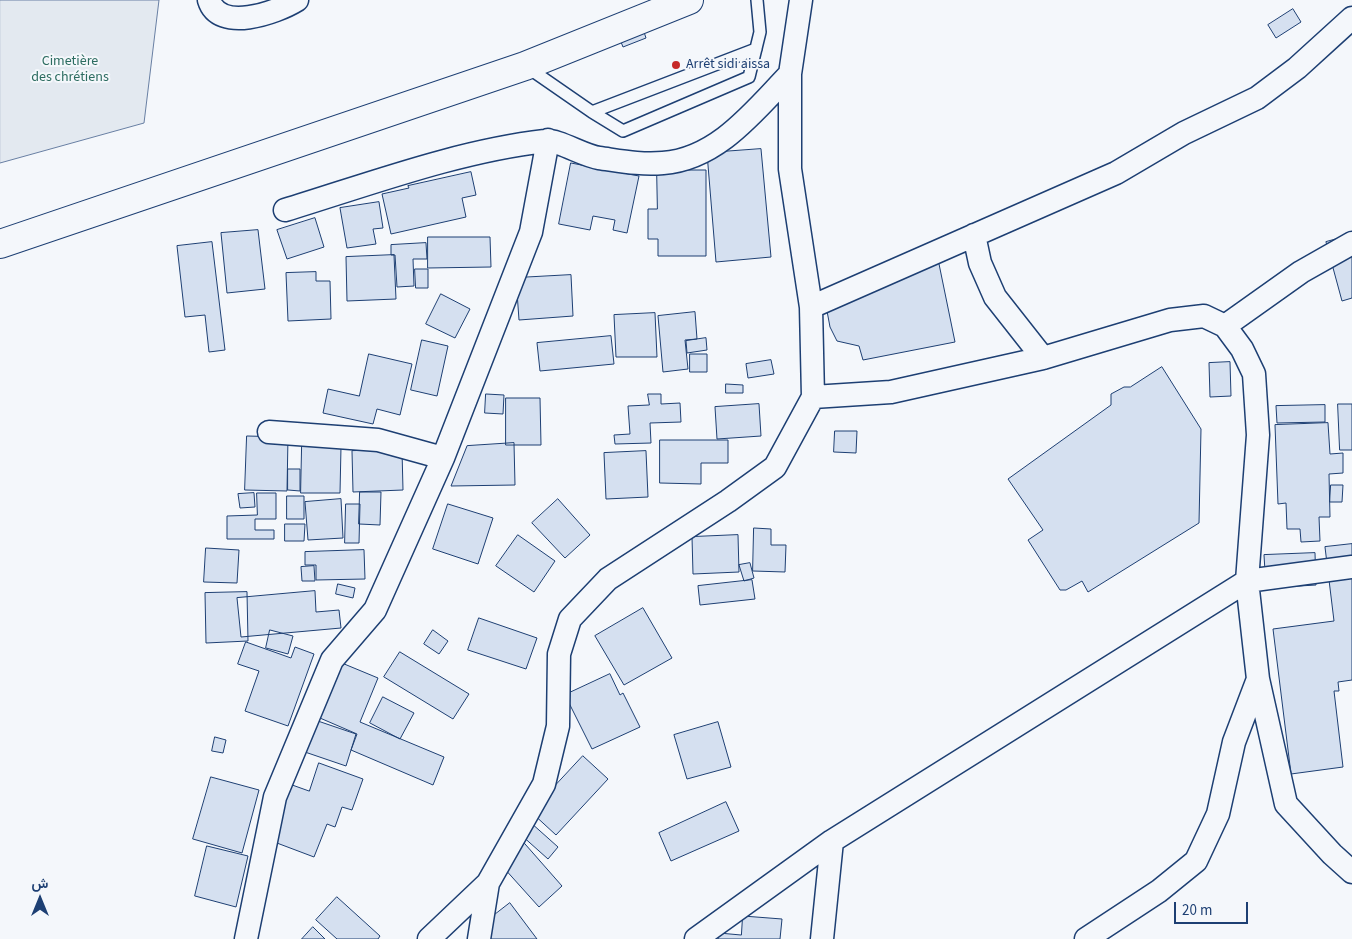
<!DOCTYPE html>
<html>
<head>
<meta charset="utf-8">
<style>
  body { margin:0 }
  #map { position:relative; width:1352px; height:939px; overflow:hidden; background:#f4f7fb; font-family:"Source Sans 3",Vazirmatn,sans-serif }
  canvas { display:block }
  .north { position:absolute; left:15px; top:874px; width:50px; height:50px; -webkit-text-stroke:4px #f4f7fb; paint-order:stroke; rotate:0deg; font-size:14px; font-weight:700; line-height:20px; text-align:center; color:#1d3f73 }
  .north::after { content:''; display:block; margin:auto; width:18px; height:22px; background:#1d3f73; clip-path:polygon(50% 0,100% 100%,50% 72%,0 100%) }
  .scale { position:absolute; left:1174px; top:902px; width:74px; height:22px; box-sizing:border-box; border:2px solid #1d3f73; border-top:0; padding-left:6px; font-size:15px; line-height:18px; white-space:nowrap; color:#1d3f73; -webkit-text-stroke:4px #f4f7fb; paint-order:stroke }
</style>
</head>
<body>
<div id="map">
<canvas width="1352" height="939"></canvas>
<div class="north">ش</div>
<div class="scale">20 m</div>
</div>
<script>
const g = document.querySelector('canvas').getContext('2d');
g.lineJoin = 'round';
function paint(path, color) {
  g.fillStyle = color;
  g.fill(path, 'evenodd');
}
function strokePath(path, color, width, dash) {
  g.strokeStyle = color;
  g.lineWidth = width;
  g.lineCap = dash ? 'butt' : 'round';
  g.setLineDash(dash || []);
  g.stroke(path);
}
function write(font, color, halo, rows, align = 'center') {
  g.font = font + ' "Source Sans 3",sans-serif';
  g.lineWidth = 4;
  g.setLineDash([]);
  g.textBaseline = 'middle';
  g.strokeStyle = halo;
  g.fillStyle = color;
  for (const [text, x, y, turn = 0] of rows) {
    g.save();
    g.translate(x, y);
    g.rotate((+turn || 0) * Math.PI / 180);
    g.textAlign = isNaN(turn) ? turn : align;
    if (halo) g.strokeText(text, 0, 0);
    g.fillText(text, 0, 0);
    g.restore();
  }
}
const green = new Path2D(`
  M0 0H159L144 123 0 163Z`);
paint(green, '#e3e9f0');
strokePath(green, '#687fa3', 1);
const building = new Path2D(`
  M1293 9 1301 22 1276 38 1268 25Z
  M641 23 646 38 623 47 617 32Z
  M761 149 771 257 716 262 707 153Z
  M571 163 639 176 627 233 613 230 615 220 593 216 590 230 559 224Z
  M657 170H706V256H658V239H648V209H657Z
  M471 172 476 195 462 198 466 217 391 234 382 194 409 188 408 186Z
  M379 202 383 228 373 229 376 244 347 248 340 208Z
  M315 218 324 247 287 259 277 230Z
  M258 230 265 289 227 293 221 233Z
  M1352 235V298L1342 301 1326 242Z
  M428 237H490L491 267 428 268Z
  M212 242 225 350 209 352 205 315 185 317 177 246Z
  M426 243 427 259H413L414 286 397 287 395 255H391V245Z
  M394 255 396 299 347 301 346 257Z
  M938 259 955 342 863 360 859 346 837 341 830 327 827 311Z
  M415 269H428V288H416Z
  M316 272V281H330L331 319 288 321 286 273Z
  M571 275 573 316 519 320 516 278Z
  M441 294 470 309 455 338 426 324Z
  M695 312 697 339 685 340 688 369 663 372 658 316Z
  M655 313 657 357H616L614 315Z
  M611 336 614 364 540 371 537 343Z
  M706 338 707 350 687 353 686 341Z
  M422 340 448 346 437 396 411 390Z
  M369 354 412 364 400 415 377 409 373 424 323 413 328 389 359 396Z
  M690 354H707V372H690Z
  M771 360 774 374 748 378 746 364Z
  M1230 362 1231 396 1210 397 1209 363Z
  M1162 367 1201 429 1199 523 1088 592 1082 581 1066 590H1060L1028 540 1043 530 1008 479 1111 405V394L1124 387H1130Z
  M726 384 743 385V393H726Z
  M486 394 504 395 503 414 485 413Z
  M648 394H661V404L680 403 681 422 650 423 651 443 615 444 614 435 630 434 628 406 649 405Z
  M506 398H540L541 445H506Z
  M759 404 761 436 717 439 715 407Z
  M1338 404H1352V450H1340Z
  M1325 405V422L1277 423 1276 406Z
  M1328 423 1330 454 1343 453V473L1329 474 1330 517H1319L1320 541 1301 542 1300 529H1287L1286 503 1278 504 1275 425Z
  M835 431H857L856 453 834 452Z
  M247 436 288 437 287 491 245 490Z
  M660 440H728V463H701V484L660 483Z
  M514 443 515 485 451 486 467 446Z
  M302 446 341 447 340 493H301Z
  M402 450 403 490 353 492 352 451Z
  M646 451 648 497 606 499 604 453Z
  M288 469H300V491L288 490Z
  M1331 485H1343L1342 502H1330Z
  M360 492H381L380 525 359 524Z
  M254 493 255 507 240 508 238 494Z
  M257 493H276V519H255V530H274V539H227V516L257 515Z
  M287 496H304V519H287Z
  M341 499 343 538 308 540 305 502Z
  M558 499 590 535 565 558 532 523Z
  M346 504H360L359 543H345Z
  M448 504 493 518 478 564 433 549Z
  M285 524H305L304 541H285Z
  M754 528 771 529V545H786L785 572 753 571Z
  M518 535 555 561 534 592 496 566Z
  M738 535 739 572 693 574 692 537Z
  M1352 544V680L1338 682 1339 691H1334L1343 767 1291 774 1273 629 1334 621 1325 547Z
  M206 548 239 550 237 583 204 582Z
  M364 550 365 579 316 580V565H305V552Z
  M1315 553 1316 585 1266 588 1264 555Z
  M750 563 754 578 744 581 739 565Z
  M314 566 315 581H302L301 567Z
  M752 580 755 599 700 605 698 586Z
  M338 584 355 588 353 598 336 594Z
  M315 591 316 612 339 610 341 628 241 637 237 598Z
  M247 592 248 641 206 643 205 593Z
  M643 608 672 658 624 685 595 636Z
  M479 618 537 638 526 669 468 650Z
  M270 630 293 636 288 654 266 648Z
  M433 630 448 641 439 654 424 644Z
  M246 642 291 658 295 647 314 654 288 726 245 711 259 671 238 664Z
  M400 652 469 694 453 719 384 677Z
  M337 661 378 678 360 722 444 757 433 785 351 750 357 734 313 715Z
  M610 674 620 695 623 693 640 727 592 749 565 695Z
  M383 697 414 713 400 739 370 723Z
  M309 718 356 734 346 766 299 750Z
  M718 722 731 767 687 779 674 735Z
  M215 737 226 740 223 753 212 751Z
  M583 756 608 779 556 835 531 812Z
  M319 763 363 779 352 810 342 807 335 827 327 824 314 857 261 837 281 781 309 791Z
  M211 777 259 790 242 853 193 839Z
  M726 802 739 831 671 861 659 833Z
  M521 814 558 847 548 859 511 826Z
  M518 836 562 886 539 907 494 857Z
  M207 846 248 856 236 907 195 896Z
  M337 897 380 936 378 939H337L316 920Z
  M510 903 537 939H488L479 927Z
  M743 916 782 919 780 939H718L719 933 741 935Z
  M313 927 325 939H302Z`);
paint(building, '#d5e0f0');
strokePath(building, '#1d3f73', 1);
const lane = new Path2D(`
  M527 67 592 112 623 131 749 77 760 32 757 0
  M592 112 756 49`);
const street = new Path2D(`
  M209 0C219 33 276 13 297 0
  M801 0 790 74V169L811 307 813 397 891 392 1043 358 1170 320 1204 316 1225 326 1242 349 1254 374 1258 435 1247 581 1258 679 1286 804 1332 854 1352 872
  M285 210C370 184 458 151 545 141 557 139 584 156 599 158 621 161 641 165 663 163 718 159 755 110 790 74
  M974 235 980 263 995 297 1043 358
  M811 307 1116 173 1184 133 1257 98 1297 68 1352 18
  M1225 326 1301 272 1352 243
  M269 432 378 440 443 458
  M246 939 275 797 332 660 375 610 443 458 531 232 548 140
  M429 939 488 883
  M479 939 488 883 544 784 558 726 559 654 570 619 608 579 728 501 775 467 813 397
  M696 939 832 841 1247 581 1352 567
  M822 939 832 841
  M1086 939 1159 891 1196 861 1218 814 1234 742 1258 679`);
const secondary = new Path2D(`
  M0 244 525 66 689 0`);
strokePath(lane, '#1d3f73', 14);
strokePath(street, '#1d3f73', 25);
strokePath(secondary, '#1d3f73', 30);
strokePath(lane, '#f4f7fb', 11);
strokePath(street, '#f4f7fb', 22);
strokePath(secondary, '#f4f7fb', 28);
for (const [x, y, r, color] of [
  [676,65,5,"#c62828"]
]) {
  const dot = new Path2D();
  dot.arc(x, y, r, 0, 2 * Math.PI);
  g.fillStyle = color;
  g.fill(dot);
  strokePath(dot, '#f4f7fb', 2);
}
write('14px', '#2c6c60', '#f4f7fb', [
  ["Cimetière",70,62],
  ["des chrétiens",70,78]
]);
write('14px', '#1d3f73', '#f4f7fb', [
  ["Arrêt sidi aissa",686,65]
], 'left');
</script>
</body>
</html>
